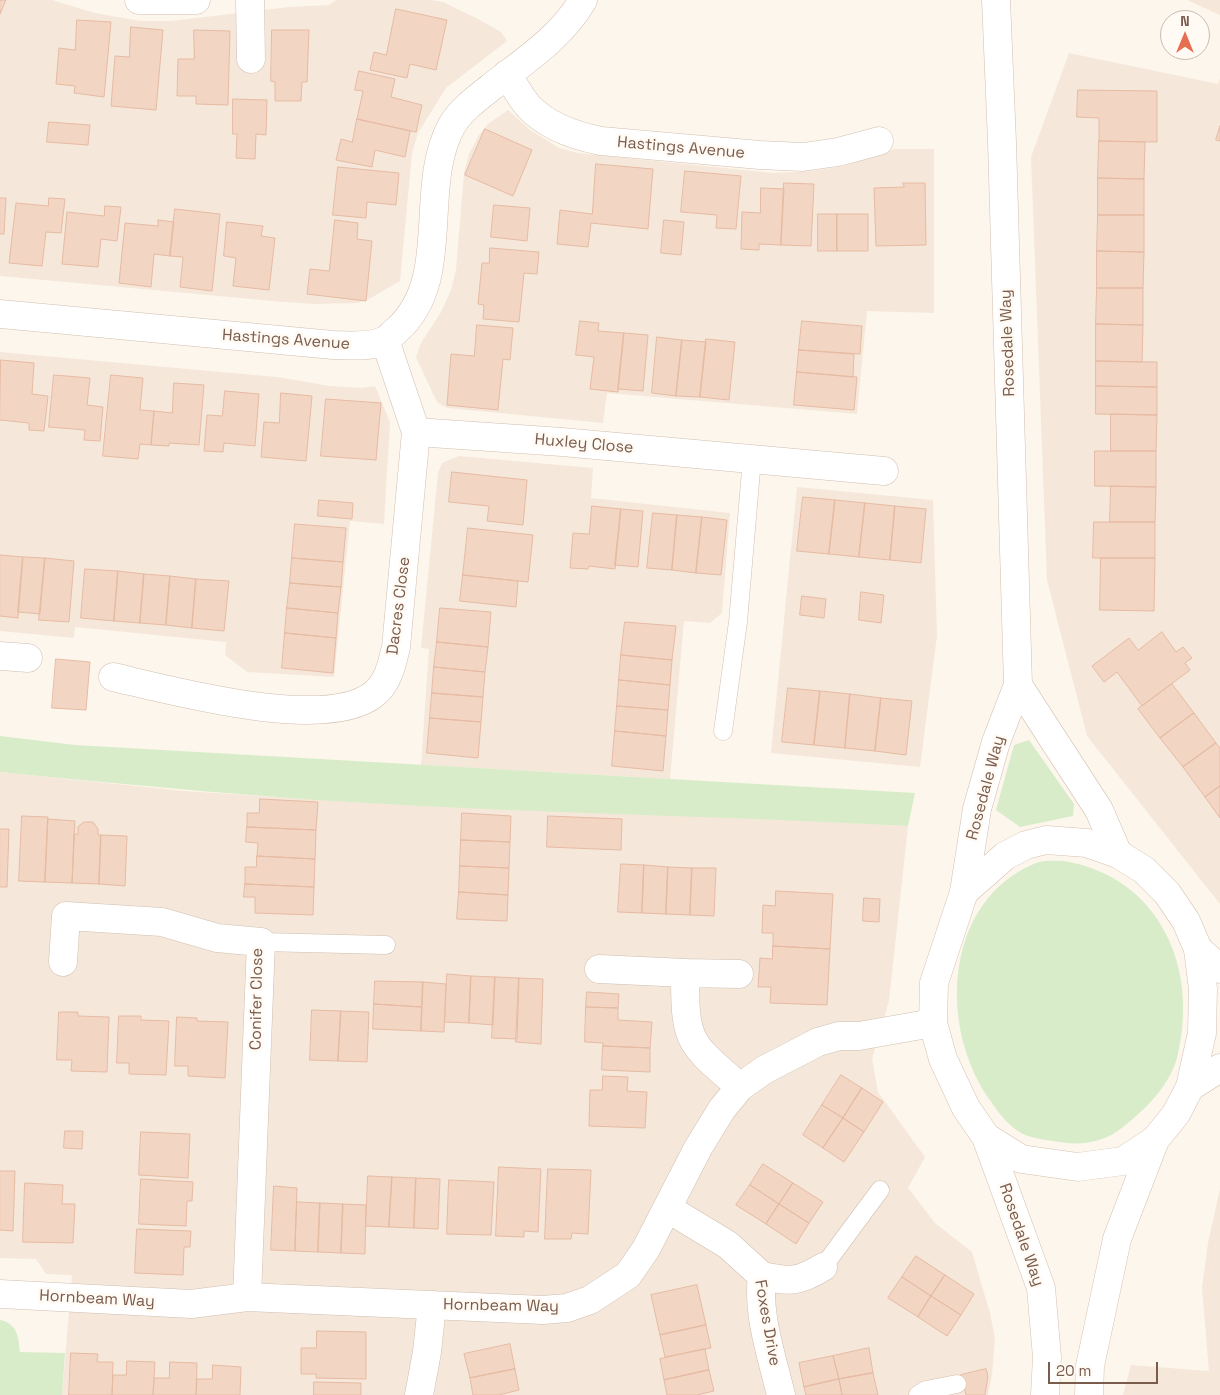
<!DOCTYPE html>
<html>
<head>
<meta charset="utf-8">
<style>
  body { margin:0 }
  #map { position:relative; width:1220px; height:1395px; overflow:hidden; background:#fdf6ec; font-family:"Space Grotesk",sans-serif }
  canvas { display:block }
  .north { position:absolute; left:1160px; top:10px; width:50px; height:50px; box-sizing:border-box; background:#fffaf3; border:1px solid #cabbb1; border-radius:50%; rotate:0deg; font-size:14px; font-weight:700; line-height:20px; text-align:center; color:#7a5c4d }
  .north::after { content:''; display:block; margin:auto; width:18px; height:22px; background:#e76f51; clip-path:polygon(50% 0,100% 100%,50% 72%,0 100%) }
  .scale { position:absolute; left:1048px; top:1362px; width:110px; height:22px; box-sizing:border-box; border:2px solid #7a5c4d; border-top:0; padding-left:6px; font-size:15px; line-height:18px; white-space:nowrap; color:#7a5c4d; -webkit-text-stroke:4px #fffaf3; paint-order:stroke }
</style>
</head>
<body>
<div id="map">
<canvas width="1220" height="1395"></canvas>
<div class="north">N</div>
<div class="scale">20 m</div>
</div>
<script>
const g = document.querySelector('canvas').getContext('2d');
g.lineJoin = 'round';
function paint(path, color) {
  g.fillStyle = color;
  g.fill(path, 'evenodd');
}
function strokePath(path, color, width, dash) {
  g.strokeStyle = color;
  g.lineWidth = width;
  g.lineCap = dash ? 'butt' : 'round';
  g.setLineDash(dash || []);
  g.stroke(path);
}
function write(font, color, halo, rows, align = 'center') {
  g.font = font + ' "Space Grotesk",sans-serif';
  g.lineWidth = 5;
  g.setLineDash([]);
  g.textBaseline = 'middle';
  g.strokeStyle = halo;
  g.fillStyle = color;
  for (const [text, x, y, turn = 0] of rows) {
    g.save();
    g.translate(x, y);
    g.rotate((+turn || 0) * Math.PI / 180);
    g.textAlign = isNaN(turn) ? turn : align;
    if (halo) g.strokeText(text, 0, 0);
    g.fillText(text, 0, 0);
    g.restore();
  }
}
paint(new Path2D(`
  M0 0H52L95 13 140 21H171L289 7 329 5 336 0H431L443 2 478 19 501 32 507 41 446 88 418 133 412 153 400 281 369 299 357 303 315 304 284 302 0 276Z
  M1187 0H1220V15Z
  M1069 53 1218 84 1220 78V904L1087 736 1047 580 1031 157Z
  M508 110 530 130 559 148 578 153 773 173 811 171 844 166 894 149H934V313L867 311 857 414 607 393 603 423 447 408 438 403 433 394 416 357 421 343 441 312 451 290 456 270 464 173 469 154 479 135 488 124Z
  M0 352 277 377 330 386 361 388 375 386 390 422 384 524 350 521 334 677 247 672 225 655 226 642 75 627 74 638 0 631Z
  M459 456 593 468 591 498 730 513 722 613 710 623 684 621 670 779 421 765 429 649 421 648 438 473 442 463Z
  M797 487 933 500 937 636 920 767 771 753Z
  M0 772 184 791 419 806 728 816 908 826 889 1001 872 1059 878 1092 925 1157 908 1188 935 1223 972 1252 990 1313 995 1338 992 1375 988 1395H62L72 1275 46 1274 36 1259 0 1258Z
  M1220 1189V1395H1123L1131 1365 1209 1371 1202 1287 1208 1243Z`), '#f5e8da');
paint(new Path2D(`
  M0 736 75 745 915 793 908 826C745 817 582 814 419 806 279 799 140 786 0 772Z
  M1029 740 1074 804 1073 816 1020 827 996 810 1014 745Z
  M1064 861C1160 877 1200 969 1177 1058 1169 1086 1146 1109 1123 1127 1105 1142 1082 1146 1059 1142 1048 1140 1034 1139 1023 1134 1010 1127 1000 1115 992 1103 938 1031 942 901 1036 863 1044 860 1055 861 1064 861Z
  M0 1320C18 1324 18 1336 20 1352L65 1353 62 1395H0Z`), '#d8ecc9');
const building = new Path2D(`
  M0 0H6L0 14Z
  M396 9 447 20 436 70 410 64 407 78 370 70 374 52 386 55Z
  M77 20 111 22 104 97 74 93 75 86 56 84 59 48 75 50Z
  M131 27 163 30 156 110 111 106 115 56 129 57Z
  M194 30 230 31 228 105 196 104V96H177L178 59H194Z
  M272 30H309L307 82H302L301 101H275V82L271 81Z
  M359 71 395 79 391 97 422 105 416 132 357 119 363 91 355 90Z
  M1078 90 1157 91V142L1099 141V118L1077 117Z
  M233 99 267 100 266 135 256 134 255 159 236 158 237 134H233Z
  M357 119 410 131 405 157 375 150 372 167 336 160 341 139 352 142Z
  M49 122 90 125 88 145 47 142Z
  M1220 126V141L1216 140Z
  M485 129 532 150 513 196 465 175Z
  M1099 141 1145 142 1144 179 1098 178Z
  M596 164 653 169 648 229 591 223 588 247 557 244 560 210 592 214Z
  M338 167 399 173 396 205 367 202 366 218 333 215Z
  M685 171 741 176 736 229 716 228 717 215 681 212Z
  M1098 178 1144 179V215H1098Z
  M784 183 814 184 811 246 781 245Z
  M903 183H925L926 245 876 246 874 188 904 187Z
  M761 188 784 189 781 245 759 244V250L741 249 742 212 760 213Z
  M0 198H6L4 234H0Z
  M49 198 65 199 61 233 46 232 42 266 9 263 16 203 48 206Z
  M494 205 530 208 527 241 491 237Z
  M105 206 121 207 117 241 101 239 98 267 62 264 67 212 104 216Z
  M175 209 220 214 212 291 180 287 183 257 170 256Z
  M818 214H837V251H818Z
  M837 214H868V251H837Z
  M1098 215H1144V252L1097 251Z
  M158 220 174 222 170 256 154 254 151 287 119 283 125 223 158 226Z
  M335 220 358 223 357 239 372 241 366 301 307 294 310 269 329 271Z
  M664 220 684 222 681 255 661 253Z
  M227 222 263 226 261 236 275 238 269 290 233 286 236 258 224 256Z
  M490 248 539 252 537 274 524 273 519 322 483 319 484 305 478 304 482 263H489Z
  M1097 251 1144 252 1143 288H1097Z
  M1097 288H1143V325L1096 324Z
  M580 321 599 323 598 331 624 333 618 392 590 389 594 357 576 355Z
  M802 321 862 326 860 354 799 350Z
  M1096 324 1143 325 1142 362 1096 361Z
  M477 325 513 328 510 360 503 359 498 410 447 405 451 354 474 356Z
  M624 333 648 335 643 391 618 389Z
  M657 337 682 340 676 396 652 393Z
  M706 339 735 342 729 400 700 397Z
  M682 340 706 342 700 397 676 396Z
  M799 350 854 354 853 377 797 372Z
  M1 360 34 363 32 394 48 396 44 431 29 430V423L0 420Z
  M1096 361 1157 362V387L1096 386Z
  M797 372 857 377 854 410 794 405Z
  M54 375 90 378 87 405 103 407 100 441 84 440 85 430 49 427Z
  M111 375 143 378 140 410 154 411 151 445 140 444 138 459 103 456Z
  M174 383 204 385 199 445 169 443V446L151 445 154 411 172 413Z
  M1096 386 1157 387V415L1096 414Z
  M225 391 259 394 255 446 224 443 223 452 204 451 207 415 222 416Z
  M281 393 312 396 306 461 261 457 264 422 279 423Z
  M326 399 381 403 376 460 321 456Z
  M1111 414 1157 415 1156 451H1111Z
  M1095 451H1156V487L1095 486Z
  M452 472 527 480 523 525 487 521 489 506 449 502Z
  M1111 486 1156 487 1155 522H1110Z
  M803 497 835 500 829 554 797 551Z
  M319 500 353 503 352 519 318 516Z
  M835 500 865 503 859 557 829 554Z
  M865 503 895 506 890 560 859 557Z
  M592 506 621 509 615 569 589 566 588 569 570 568 573 533 589 534Z
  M895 506 926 509 921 563 890 560Z
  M621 509 643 511 638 567 615 565Z
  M653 513 677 515 672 570 647 568Z
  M677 515 702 517 696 573 672 570Z
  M702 517 727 520 721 575 696 573Z
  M1094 522H1155V558H1093Z
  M295 524 346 528 343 562 292 558Z
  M468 528 533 535 528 582 463 575Z
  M0 555 23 557 18 618 0 616Z
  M23 557 45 558 40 614 18 612Z
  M45 558 74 561 69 622 39 620Z
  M292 558 343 562 341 587 290 583Z
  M1101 558H1155L1154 611 1100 610Z
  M85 569 118 571 114 621 81 618Z
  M118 571 144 574 140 623 114 621Z
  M144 574 170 576 166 625 140 623Z
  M463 575 518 581 516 607 460 601Z
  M170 576 196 579 192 628 166 625Z
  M196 579 229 581 224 631 192 628Z
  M290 583 341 587 338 613 287 608Z
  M861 592 884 595 881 623 859 620Z
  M802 596 826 599 824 618 800 615Z
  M287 608 338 613 336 638 285 633Z
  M440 608 491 612 488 647 437 642Z
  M625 622 676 626 672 660 621 655Z
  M1162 632 1176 652 1183 647 1192 658 1185 663 1190 670 1142 706 1117 672 1104 682 1092 666 1129 638 1138 650Z
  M285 633 336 638 333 673 282 668Z
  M437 642 488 647 485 672 434 667Z
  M621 655 672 660 670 685 619 680Z
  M56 659 90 662 86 710 52 708Z
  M434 667 485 672 483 697 432 693Z
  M619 680 670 685 668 710 617 706Z
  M1172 684 1194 713 1160 738 1138 709Z
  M788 688 820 691 814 745 782 742Z
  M820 691 850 694 845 748 814 745Z
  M432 693 483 697 481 722 430 718Z
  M850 694 881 698 875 751 845 748Z
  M881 698 912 701 906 755 875 751Z
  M617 706 668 710 666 736 615 731Z
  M1194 713 1216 743 1183 767 1160 738Z
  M430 718 481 722 478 758 427 753Z
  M615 731 666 736 663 771 612 766Z
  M1216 743 1220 748V786L1205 797 1183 767Z
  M1220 786V818L1205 797Z
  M260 799 318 802 316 830 247 827V813H259Z
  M462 813 511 816 510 842 461 840Z
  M22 816 48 817 45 882 19 881Z
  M548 816 622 819 621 850 547 847Z
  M48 819 75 821 72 883 45 882Z
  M84 822H93L98 829V835H101L99 884 72 883 74 834H78V827Z
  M247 827 316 830 315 859 257 856 258 843 246 842Z
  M0 829H9L7 887H0Z
  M101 835 127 836 125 886 99 884Z
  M461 840 510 842 509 868 460 866Z
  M257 856 315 859 314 887 245 884V867H256Z
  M621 864 644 865 642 913 618 912Z
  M644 865 668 867 666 914 642 913Z
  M460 866 509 868 508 895 459 892Z
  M668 867 692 868 690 915 666 914Z
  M692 868H716L714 916 690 915Z
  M245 884 314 887 313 915 255 913V897H244Z
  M776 891 833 894 830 949 773 946V933H762L763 905 775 906Z
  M459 892 508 895 507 921 457 919Z
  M864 898 880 899 879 922 863 921Z
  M773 946 830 949 827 1005 770 1003 771 987H758L760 958 772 959Z
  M447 974 471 976 469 1023 445 1022Z
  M471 976 495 977 493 1025 469 1023Z
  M495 977 519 978 517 1039 492 1038Z
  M519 978 543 979 541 1044 516 1042Z
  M375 981 423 982 422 1007 374 1004Z
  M423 982 446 984 444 1032 421 1031Z
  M587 992 619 994 618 1008 586 1007Z
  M374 1004 422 1007 421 1031 373 1029Z
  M586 1007 618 1008V1020L652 1022 650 1048 603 1046V1043L585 1042Z
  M312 1010 341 1011 338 1061 310 1060Z
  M341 1011 369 1012 367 1062 338 1061Z
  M59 1012H78V1016L109 1017 107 1072 71 1071 72 1060H57Z
  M119 1016H141V1020L169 1021 166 1075 129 1074V1063H117Z
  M177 1017 197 1018V1021L228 1022 225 1078 188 1076V1066H175Z
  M603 1046 650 1048V1072L602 1070Z
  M841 1075 862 1088 843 1118 822 1105Z
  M603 1076 628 1077 627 1091 647 1092 645 1128 589 1126 590 1090H602Z
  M862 1088 883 1102 864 1132 843 1118Z
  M822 1105 843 1118 823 1148 803 1135Z
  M843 1118 864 1132 844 1162 823 1148Z
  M65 1131H83L82 1149 64 1148Z
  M141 1132 190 1134 188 1178 139 1175Z
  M763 1164 793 1183 779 1204 750 1185Z
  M499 1167 541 1169 538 1232 524 1231V1237L496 1236Z
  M548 1169 591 1170 588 1234 572 1233 571 1239H545Z
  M0 1171H15L13 1231 0 1230Z
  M368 1176 392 1177 389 1227 366 1226Z
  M392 1177 416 1178 414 1228 389 1227Z
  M416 1178 440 1179 438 1229 414 1228Z
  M141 1179 193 1182 192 1201H187L186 1226 139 1224Z
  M449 1180 494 1182 491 1235 447 1234Z
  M25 1183 63 1185 62 1204H75L73 1243 23 1242Z
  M793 1183 823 1202 809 1223 779 1204Z
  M750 1185 779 1204 766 1224 736 1205Z
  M274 1186 297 1188 295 1251 271 1250Z
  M297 1202 320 1203 318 1252 295 1251Z
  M320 1203 343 1204 341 1253 318 1252Z
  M343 1204 366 1205 365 1254 341 1253Z
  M779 1204 809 1223 796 1244 766 1224Z
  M137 1229 191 1231 190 1247H184L183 1275 135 1273Z
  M916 1256 945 1275 931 1296 902 1277Z
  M945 1275 974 1294 961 1315 931 1296Z
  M902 1277 931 1296 918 1317 888 1298Z
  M697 1285 706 1325 660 1335 651 1295Z
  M931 1296 961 1315 947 1336 918 1317Z
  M706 1325 711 1348 665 1357 660 1335Z
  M317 1331 366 1332V1379L316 1378V1374H301V1348H316Z
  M510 1344 515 1369 470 1378 464 1354Z
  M869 1348 873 1373 839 1379 833 1356Z
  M705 1349 709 1370 664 1380 660 1359Z
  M71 1353 98 1354 97 1362H113L112 1395H69Z
  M833 1356 839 1379 804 1387 799 1363Z
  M127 1361 155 1362 153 1395H112L113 1375H126Z
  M170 1362 197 1363 196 1395H153L154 1378H169Z
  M213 1365 241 1367 240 1395H196L197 1379H212Z
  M515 1369 519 1390 499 1395H473L470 1378Z
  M986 1369 988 1376 985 1395H966L961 1375Z
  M709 1370 714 1391 697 1395H667L664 1380Z
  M873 1373 878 1395H842L839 1379Z
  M839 1379 842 1395H806L804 1387Z
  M314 1382 361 1383V1395H314Z`);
paint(building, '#f3d5c3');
strokePath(building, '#e6bba3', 1);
const lane = new Path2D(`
  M723 731 738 622 752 459
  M261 942 386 945
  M823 1267 880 1190
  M918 1395 926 1390 957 1384`);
const street = new Path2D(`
  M139 0H196
  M250 0 251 59
  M507 74C514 85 520 97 529 107 547 126 576 136 601 141L760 155 803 157 838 152 879 141
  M0 314 333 345C348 345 371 348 385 340 389 338 393 333 397 330 454 279 417 188 452 125 461 110 476 99 490 88 524 61 561 38 583 0
  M416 432 562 442 884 471
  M0 656 28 658
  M113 677C170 690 326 733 374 694 388 683 392 664 396 647L416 432 385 340
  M1018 685 1099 810 1118 854
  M964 892 977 809 996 742 1018 685 1002 142 996 0
  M1198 949 1220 969
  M63 962 66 916 162 922 217 938 261 942 247 1297
  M599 969 685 973C685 1043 688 1042 740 1087
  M685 973 739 974
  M1190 1087 1220 1068
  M667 1208 728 1245 762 1276C757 1315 772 1357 781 1395
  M762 1276C790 1282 799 1282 823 1267
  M0 1294 191 1304 247 1297 543 1310 567 1308 590 1300 628 1275 646 1249 698 1148 722 1109 740 1087 764 1070 818 1042 839 1036H859L933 1023
  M419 1395 427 1352 432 1305`);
const secondary = new Path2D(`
  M986 1137 1021 1159 1078 1167 1123 1161 1155 1140
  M1045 1395 1047 1357 1041 1288 986 1137 966 1108 943 1059 933 1023 934 983 964 892 1005 856 1026 845 1046 840 1087 843 1118 854 1144 870 1167 893 1186 921 1198 949 1203 989 1202 1033 1190 1087 1176 1114 1155 1140 1117 1239 1090 1366 1089 1395`);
strokePath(lane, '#d1beb0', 19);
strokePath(street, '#d1beb0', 29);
strokePath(secondary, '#d6c0b0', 29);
strokePath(lane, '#fff', 18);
strokePath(street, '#fff', 28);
strokePath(secondary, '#fff', 28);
write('16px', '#7a5c4d', '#fffaf3', [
  ["Hastings Avenue",681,148,5],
  ["Hastings Avenue",286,340,4],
  ["Rosedale Way",1008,343,-92],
  ["Huxley Close",584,444,5],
  ["Dacres Close",399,606,-83],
  ["Rosedale Way",986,788,-75],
  ["Conifer Close",257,999,-89],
  ["Rosedale Way",1021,1235,71],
  ["Hornbeam Way",97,1299,3],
  ["Hornbeam Way",501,1306,1],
  ["Foxes Drive",767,1323,80]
]);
</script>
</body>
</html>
